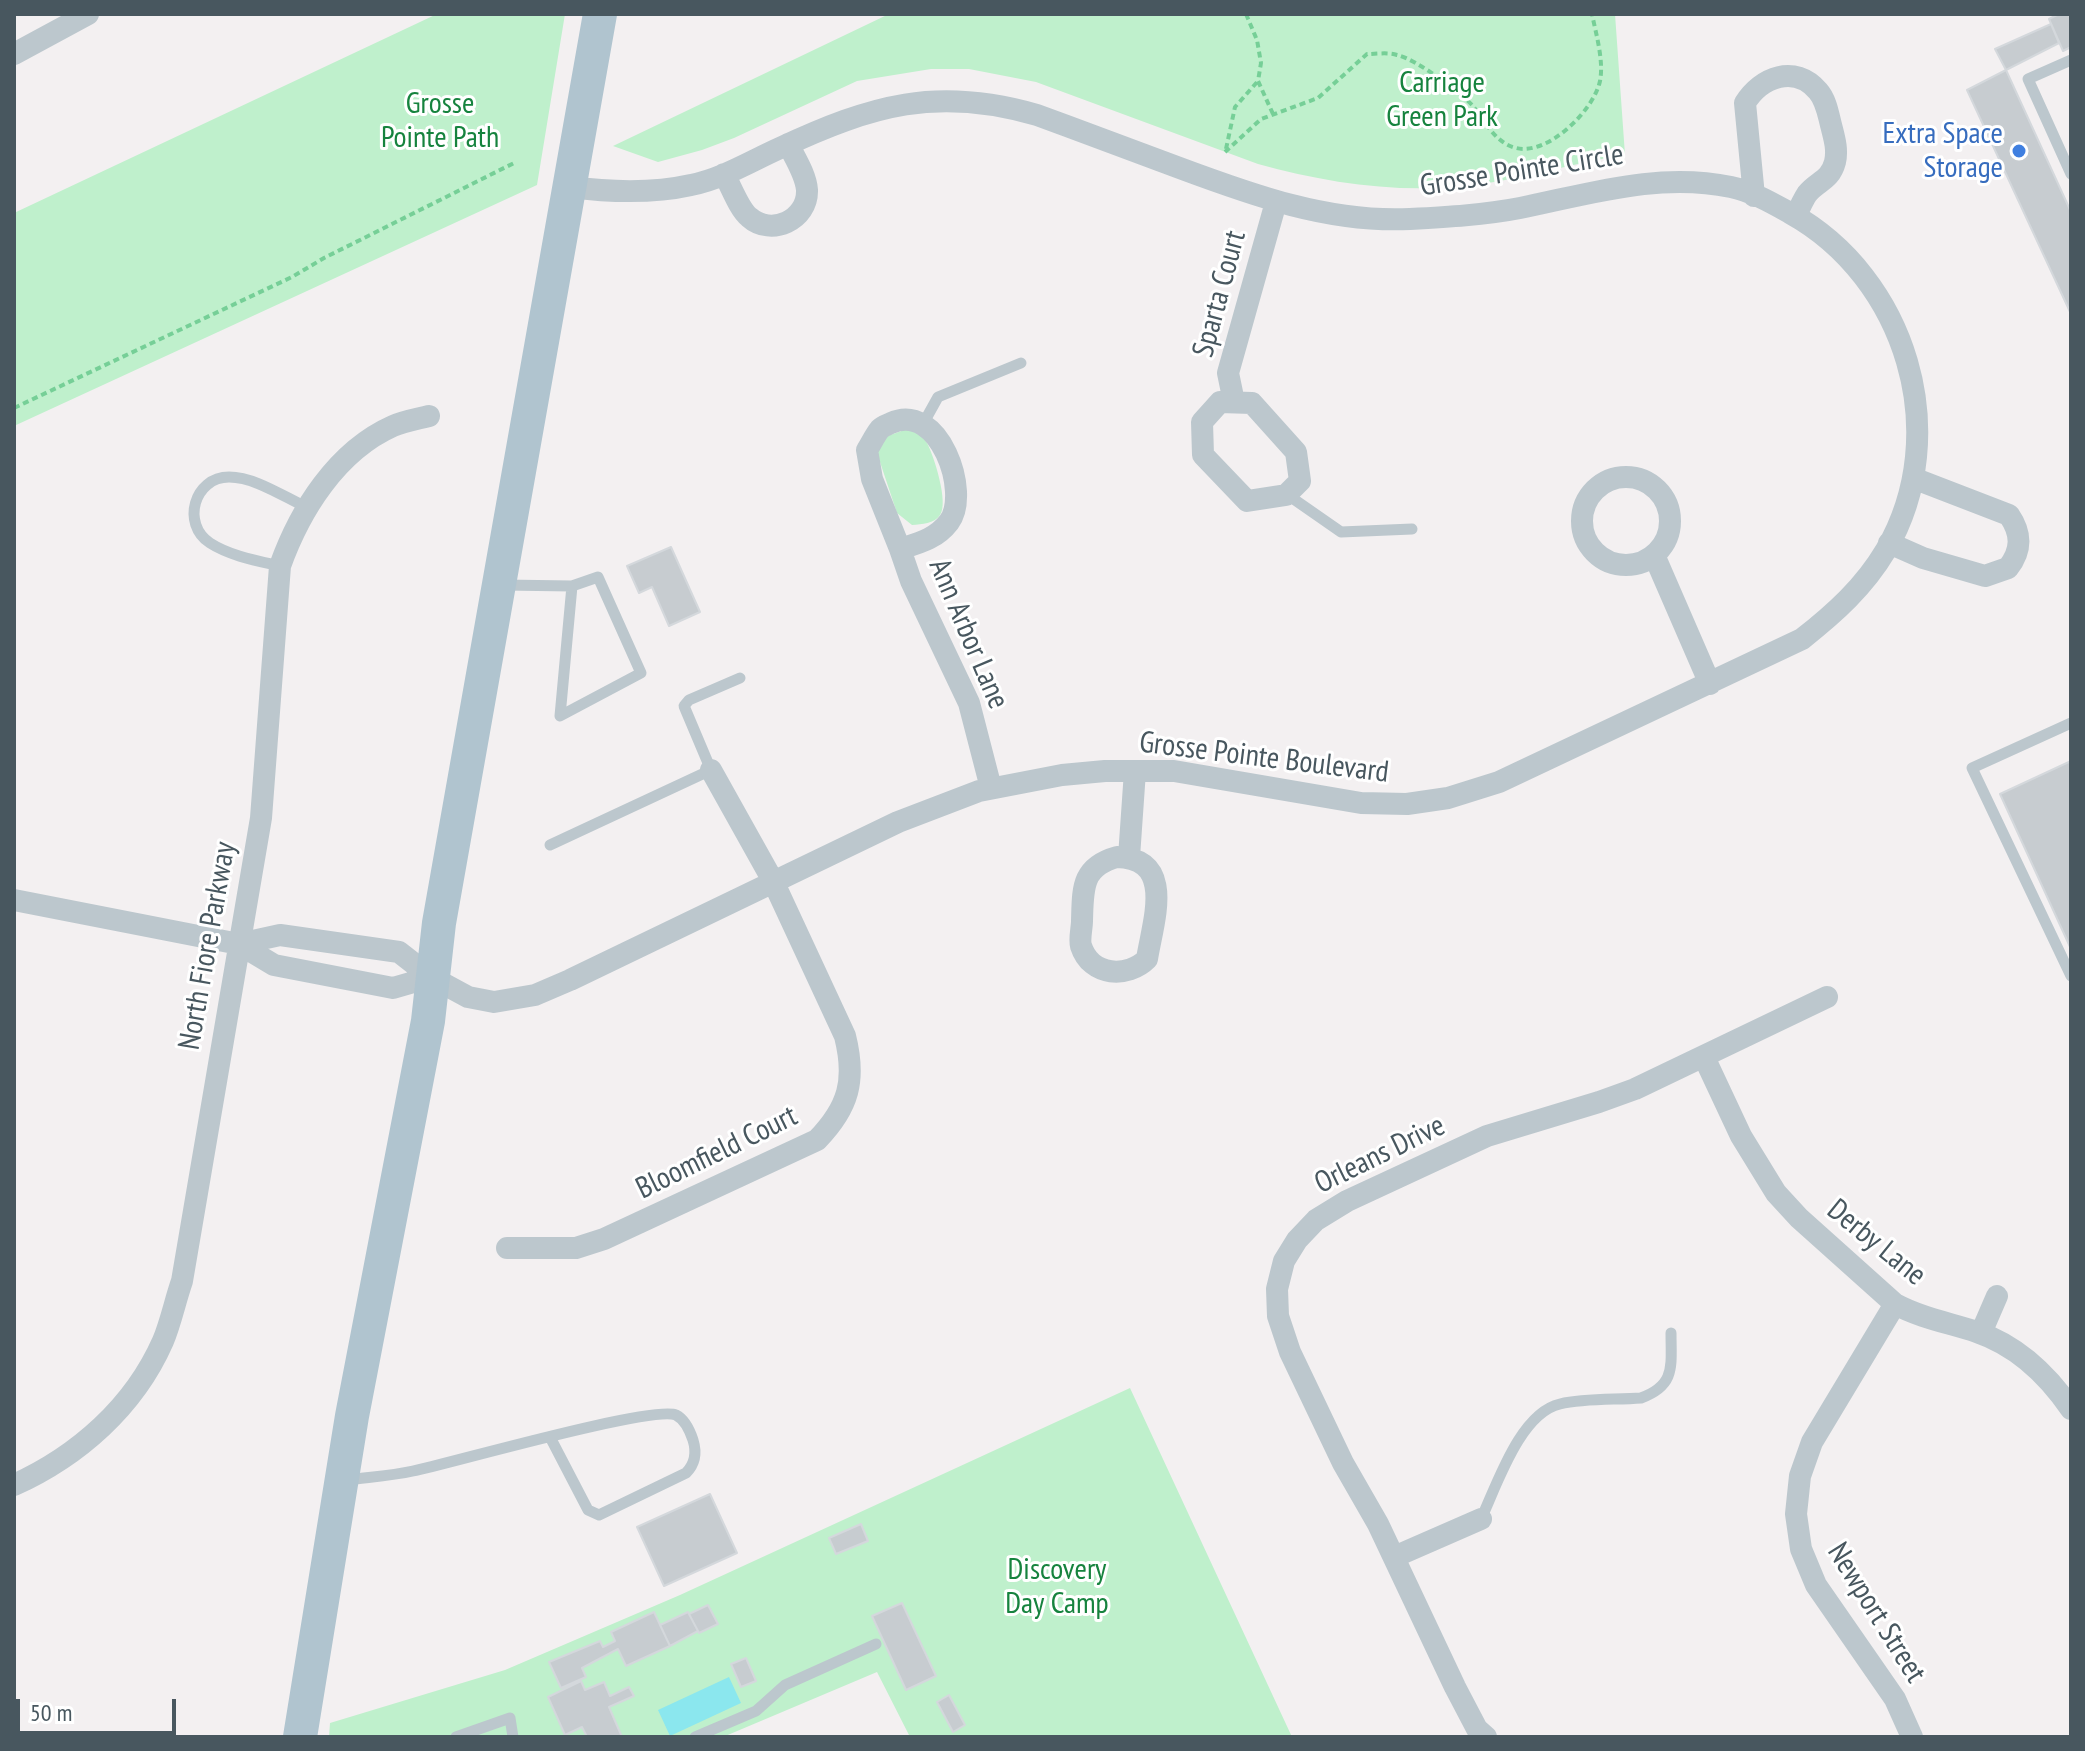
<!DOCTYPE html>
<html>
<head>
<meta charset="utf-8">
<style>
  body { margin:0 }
  #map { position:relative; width:2085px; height:1751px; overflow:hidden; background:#f3f0f1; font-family:"PT Sans Narrow",sans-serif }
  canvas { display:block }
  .frame { position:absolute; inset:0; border:16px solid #48575f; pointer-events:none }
  .scale { position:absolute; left:16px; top:1699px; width:160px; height:36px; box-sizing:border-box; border:4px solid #48575f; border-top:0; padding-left:10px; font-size:24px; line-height:28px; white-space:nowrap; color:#48575f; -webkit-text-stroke:6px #fff; paint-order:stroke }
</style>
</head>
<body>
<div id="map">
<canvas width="2085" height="1751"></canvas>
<div class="frame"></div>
<div class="scale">50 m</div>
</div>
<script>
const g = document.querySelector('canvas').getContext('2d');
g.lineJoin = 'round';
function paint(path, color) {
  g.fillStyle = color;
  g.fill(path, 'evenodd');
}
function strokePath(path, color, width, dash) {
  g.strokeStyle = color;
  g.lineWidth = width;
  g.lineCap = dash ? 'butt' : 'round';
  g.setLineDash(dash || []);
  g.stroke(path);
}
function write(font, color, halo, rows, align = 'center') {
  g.font = font + ' "PT Sans Narrow",sans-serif';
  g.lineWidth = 6;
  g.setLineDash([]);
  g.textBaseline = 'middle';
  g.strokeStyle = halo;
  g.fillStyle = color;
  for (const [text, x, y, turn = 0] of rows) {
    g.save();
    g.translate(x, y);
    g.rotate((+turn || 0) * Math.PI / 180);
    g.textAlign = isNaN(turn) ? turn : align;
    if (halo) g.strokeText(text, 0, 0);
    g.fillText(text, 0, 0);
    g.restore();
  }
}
paint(new Path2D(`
  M437 14H565L537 185 14 426V213Z
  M889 14H1615L1625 155C1577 162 1530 177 1482 184 1407 195 1330 184 1258 164L1036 82 969 69H931L857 81 734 138 702 150 658 162 613 146Z
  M907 429C915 432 922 434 927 443 934 456 949 503 940 515 934 524 922 524 912 525L897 513 877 453 882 438Z
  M1130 1388 1292 1737H910L877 1672 723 1737H329L330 1723 505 1670 680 1595Z`), '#bff0cc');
paint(new Path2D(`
  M729 1677 741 1703 670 1736 658 1710Z`), '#8be7ee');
const building = new Path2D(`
  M2059 14H2071V47L2063 51 2049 19Z
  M2051 24 2059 43 2006 70 1995 49Z
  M2006 70 2071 212V314L1967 90Z
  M671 547 700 612 669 626 652 587 639 593 627 566Z
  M2071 761V949L2000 794Z
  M710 1494 737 1553 664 1586 637 1527Z
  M861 1524 868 1541 836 1554 829 1538Z
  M902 1603 936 1676 906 1690 872 1616Z
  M708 1605 718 1624 699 1633 689 1614Z
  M654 1612 670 1646 626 1666 618 1649 582 1668 586 1677 561 1688 549 1662 600 1641 603 1647 615 1641 611 1632Z
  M688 1612 698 1631 670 1646 660 1625Z
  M746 1658 756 1681 741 1687 731 1664Z
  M581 1681 585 1690 604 1682 610 1696 629 1687 634 1696 609 1707 622 1737H587L582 1727 565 1735 548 1697Z
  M949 1695 965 1725 953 1732 937 1702Z`);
paint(building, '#c7ccd0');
strokePath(building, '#d4d8dc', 2);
strokePath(new Path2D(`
  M1246 14 1257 40 1261 63 1258 81 1273 114
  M1226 149 1235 107 1258 81
  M1225 152 1261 119 1318 98 1367 54C1376 54 1388 52 1397 55 1416 59 1460 92 1473 106 1485 121 1495 143 1516 148 1548 156 1594 110 1600 81 1604 61 1596 34 1592 14
  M14 408 292 277 324 258 514 163`), '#76cf97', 4, [6, 4]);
strokePath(new Path2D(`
  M2071 60 2028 79 2071 174
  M923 424 938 397 1021 363
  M1289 491 1295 500 1341 532 1412 529
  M280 566C258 561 230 556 210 543 181 524 194 477 229 477 255 477 284 497 308 508
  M503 585 572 586 598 577 641 673 560 716 572 586
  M2071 723 1972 768 2071 976
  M550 845 711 770 684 706 689 700 740 678
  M346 1480C368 1477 391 1476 413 1471 451 1463 653 1405 676 1415 684 1419 690 1431 693 1440 697 1453 695 1464 686 1473L599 1515 588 1510 550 1437
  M1481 1519C1497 1485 1520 1413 1560 1404 1585 1398 1615 1400 1641 1398 1676 1385 1671 1366 1671 1333
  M456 1737 510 1718 513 1737
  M695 1737 756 1711 785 1685 876 1644`), '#bcc7cd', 11);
strokePath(new Path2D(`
  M14 54 88 14
  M724 174C731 186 739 209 749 217 771 237 808 220 807 190 806 175 795 158 788 144
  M1754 196 1745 103C1761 77 1795 64 1818 91 1826 100 1828 113 1831 125 1834 137 1838 149 1835 162 1830 181 1817 181 1807 194 1803 200 1799 209 1796 216
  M1220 402 1252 403 1296 452 1300 481 1286 495 1247 501 1203 455 1202 422Z
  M1234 402 1228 373 1276 202
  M1582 521a44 44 0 1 1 88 0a44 44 0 1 1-88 0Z
  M1889 543 1923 558 1985 576 2008 568C2022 550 2022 534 2009 515L1913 478
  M900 549 872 479 867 450C871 444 875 435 880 429 883 426 887 425 891 423 939 401 971 493 949 522 936 539 919 543 900 549L911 581 969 703 991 788
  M1654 555 1710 684
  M1117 857C1176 859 1153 921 1147 959 1128 978 1091 977 1081 946 1079 939 1082 928 1082 921 1083 889 1081 867 1117 857Z
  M1129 857 1135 771
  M14 900 239 944 274 965 393 988 431 977
  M239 944 280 935 399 952 431 977 468 997 494 1002 535 995 570 980 898 822 979 791 1062 775 1105 771H1174L1361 803 1407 804 1448 798 1499 782 1802 639C1835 613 1864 587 1886 550 1954 433 1906 277 1790 213 1772 203 1751 191 1731 187 1658 172 1590 194 1520 208 1484 215 1447 217 1410 219 1329 223 1252 195 1177 167 1131 150 1084 132 1037 115 937 86 872 105 780 148 751 161 722 179 691 185 651 194 609 192 570 187
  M1704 1057 1741 1136 1776 1193 1799 1218 1895 1304C1921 1318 1950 1323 1977 1332 2018 1346 2047 1374 2071 1409
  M507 1248H576L604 1239 817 1140C849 1107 856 1080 845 1036L773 881 711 770
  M1895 1304 1812 1442 1800 1476 1796 1514 1801 1549 1816 1585 1895 1699 1912 1737
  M1981 1333 1997 1296
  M14 1485C78 1456 134 1407 163 1341 171 1322 175 1301 182 1281L261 818 280 566C300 510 337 451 393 426 404 421 417 419 429 416
  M1394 1557 1481 1519
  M1486 1737 1477 1729 1455 1687 1378 1524 1343 1463 1290 1352 1278 1316 1277 1289 1284 1261 1297 1240 1316 1220 1347 1201 1487 1136 1599 1102 1635 1089 1827 997`), '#bcc7cd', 22);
strokePath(new Path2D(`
  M300 1737 352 1416 428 1021 439 923 600 14`), '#b0c4cf', 34);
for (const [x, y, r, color] of [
  [2019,151,8,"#3f7fe0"]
]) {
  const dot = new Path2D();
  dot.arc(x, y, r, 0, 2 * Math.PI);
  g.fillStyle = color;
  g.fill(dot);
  strokePath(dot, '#fff', 3);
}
write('30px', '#16833e', '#fff', [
  ["Carriage",1442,83],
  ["Green Park",1442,117],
  ["Grosse",440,104],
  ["Pointe Path",440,138],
  ["Discovery",1057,1570],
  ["Day Camp",1057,1604]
]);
write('30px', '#366cbe', '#fff', [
  ["Extra Space",2003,134],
  ["Storage",2003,168]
], 'right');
write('30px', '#48575f', '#fff', [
  ["Grosse Pointe Circle",1522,171,-9],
  ["Sparta Court",1220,294,-75],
  ["Ann Arbor Lane",968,634,67],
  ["Grosse Pointe Boulevard",1264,758,7],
  ["North Fiore Parkway",208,946,-80],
  ["Bloomfield Court",717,1153,-26],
  ["Orleans Drive",1380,1155,-26],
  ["Derby Lane",1876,1243,39],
  ["Newport Street",1876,1613,58]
]);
</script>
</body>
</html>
